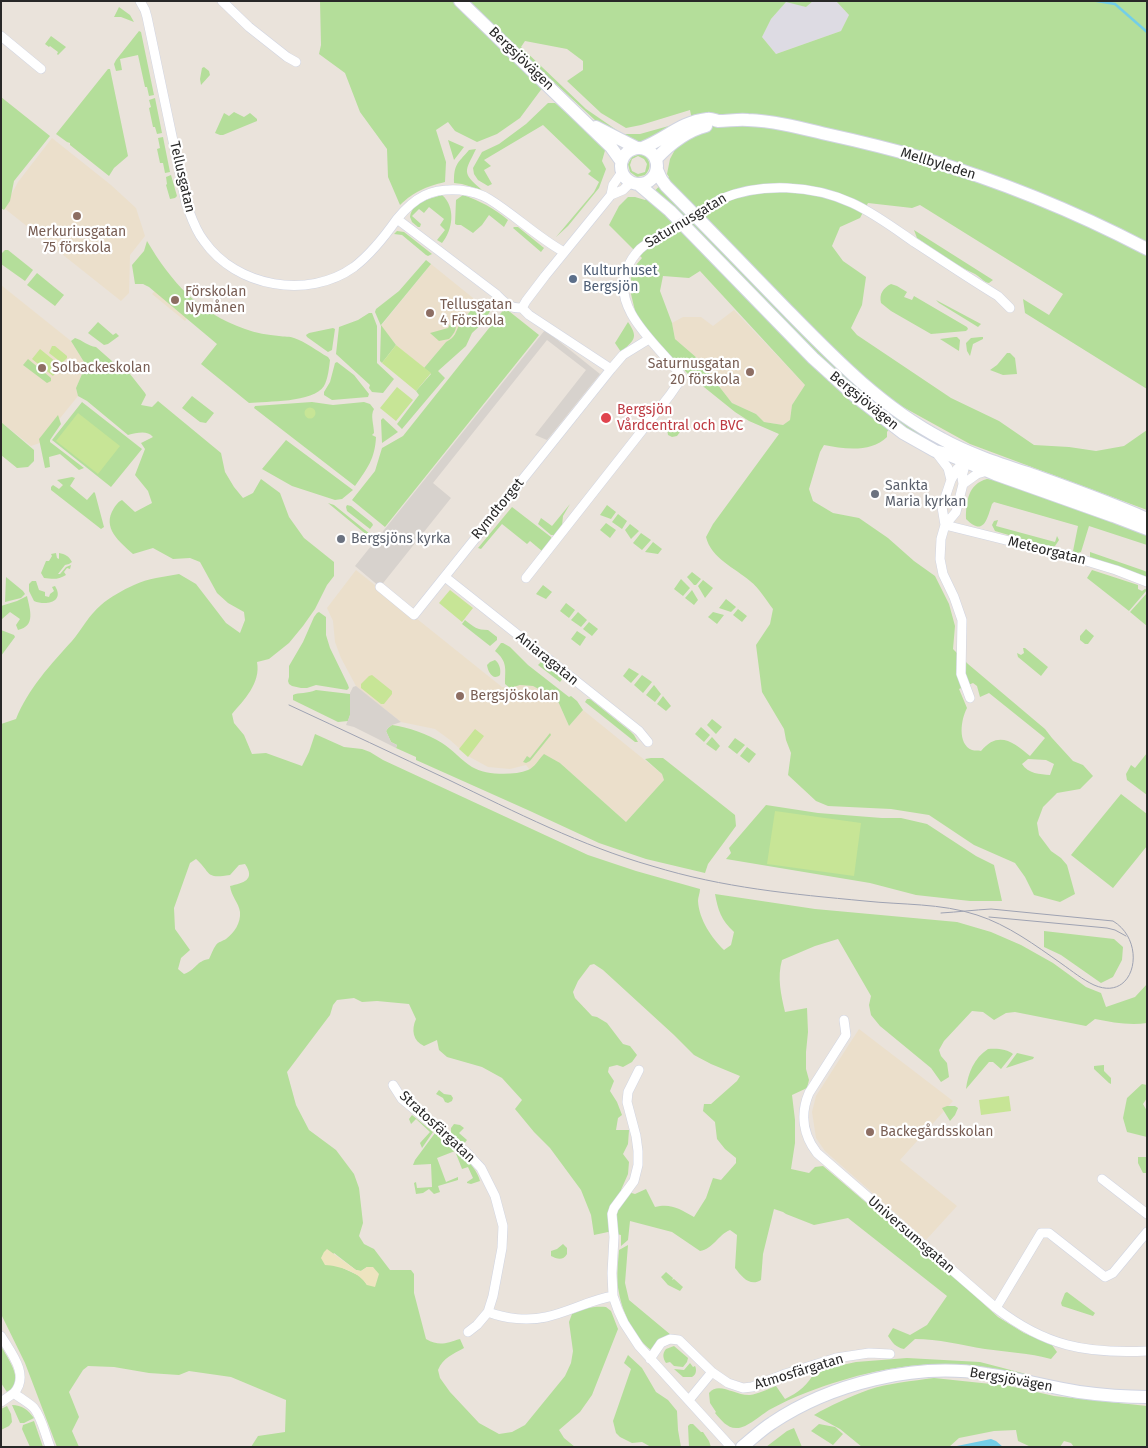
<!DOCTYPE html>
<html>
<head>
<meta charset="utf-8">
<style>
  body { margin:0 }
  #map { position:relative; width:1148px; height:1448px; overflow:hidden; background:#eae3db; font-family:"Fira Sans",sans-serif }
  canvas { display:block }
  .frame { position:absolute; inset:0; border:2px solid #282828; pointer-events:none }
</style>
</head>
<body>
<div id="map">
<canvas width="1148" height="1448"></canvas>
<div class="frame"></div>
</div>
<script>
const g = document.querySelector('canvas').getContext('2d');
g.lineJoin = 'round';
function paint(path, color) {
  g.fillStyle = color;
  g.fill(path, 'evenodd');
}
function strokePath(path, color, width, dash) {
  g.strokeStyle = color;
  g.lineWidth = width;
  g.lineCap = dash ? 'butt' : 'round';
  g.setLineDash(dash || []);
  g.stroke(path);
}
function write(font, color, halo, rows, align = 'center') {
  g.font = font + ' "Fira Sans",sans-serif';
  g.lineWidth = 4.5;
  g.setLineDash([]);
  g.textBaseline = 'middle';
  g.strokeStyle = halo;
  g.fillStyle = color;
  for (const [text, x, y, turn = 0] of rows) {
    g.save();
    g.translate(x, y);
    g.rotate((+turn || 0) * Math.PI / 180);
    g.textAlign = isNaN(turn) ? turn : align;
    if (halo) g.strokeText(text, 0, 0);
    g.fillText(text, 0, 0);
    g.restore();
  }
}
paint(new Path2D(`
  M786 1 806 7 813 1H836L849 15 841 31 776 54 762 37 771 19Z`), '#dddbe3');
paint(new Path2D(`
  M52 138 111 185 136 208 145 236 130 255 129 293 121 301 4 208 18 182Z
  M431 264 478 302 459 324 458 330 454 335 451 340 446 342 424 368 396 345 381 326Z
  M167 277 197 306 185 321 152 294Z
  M1 285 71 341 84 362 82 374 76 388 78 396 40 443 31 446 1 422Z
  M734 310 805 385 792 405 790 420 783 425 764 422 756 414 732 403 697 358 675 339 672 323 683 317H701L713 326Z
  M356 570 502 687 510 688 520 685 533 686 557 699 569 726 583 710 662 774 664 780 626 822 560 763 530 770 526 765 510 769 488 767 468 756 450 740 435 729 401 722 356 686 341 658 335 642 333 621 327 608Z
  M859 1029 953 1101 900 1160 957 1206 926 1240 825 1151 816 1138 812 1112 816 1096Z`), '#ebdfcb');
paint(new Path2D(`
  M320 1H813L806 7 786 2 771 19 762 37 776 54 841 31 849 15 836 1H1147V389L1025 313 1023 299 1049 315 1063 294 920 205 912 208 868 203 860 218 840 227 832 246 843 261 866 277 862 305 851 328 857 335 951 398 999 421 1034 445 1069 447 1096 451 1124 446 1147 430V510L970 444 903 407 897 416 956 454 926 440 894 421 887 432V437C871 453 844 449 824 445L820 452 809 489 813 501 833 513 859 518 888 538 914 561 935 576 949 604 955 626 953 649 968 664 1045 729 1052 738 1073 761 1083 765 1093 776 1080 789 1057 793 1043 807 1037 823 1039 835 1051 851 1061 858 1067 865 1075 894 1060 902 1034 895 1025 877 1015 863 974 845 929 815 891 809 828 806 816 801 788 775 791 753 786 740 784 729 762 692 756 645 770 624 773 609C766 600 759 588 750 581 735 568 711 558 706 537L713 524 779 434 749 421 735 412 689 375 650 334 636 315 631 294V278L636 265 642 258 609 225 619 206 628 197H635L645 200 669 177 667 174 670 159 677 146 658 152 654 147 693 125 690 110 641 125 626 128 601 113 567 81 583 70V61L567 49 525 41 521 47 586 109 618 131 604 126 596 121 518 49 543 87 520 118 497 134 477 142 455 131 448 122 436 130 446 162 445 182C425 187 415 191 400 205L388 177 387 149 360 112 345 73 319 54 321 45ZM700 271 805 385 792 405 790 420 783 425 764 422 756 414 732 403 697 358 675 339 672 323 660 291 663 276 689 278ZM973 683 977 686 980 697 989 693 1045 738 1030 756C1014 742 998 730 981 751 978 750 975 751 972 750 957 744 961 719 967 708L959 689ZM1028 759 1046 760 1054 764 1050 775C1040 774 1028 774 1022 764Z
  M119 7 130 15 134 22 121 17H114Z
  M139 31 141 32 154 95 149 96 147 87H145L138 55 120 59 122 70 116 71 114 64 116 60Z
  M51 36 66 47 58 55 57 54 58 52 50 46 49 47 45 44Z
  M204 67 209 71 210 75 201 85 200 79 202 68Z
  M108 69H110L128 156 114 168 109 176 70 145V143L67 142 56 134Z
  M1 97 50 136 14 181 10 201 4 210 1 208Z
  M155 98 162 133 157 134 155 127H153L149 108 151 107 149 100Z
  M548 103H555L606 147 602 161 606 169 599 188 568 226 556 237 594 192 599 182 588 174 591 171 543 125 484 160 491 166 484 170 492 184 488 186 478 180 474 174 473 168 482 152 499 144 526 124Z
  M234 112 244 117 250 113 257 119V121L223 135H220L215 133 224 113 229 116Z
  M683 122 644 142H637L622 137 624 134H640Z
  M163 137 170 172 165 173 163 163H160L157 149 160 148 158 138Z
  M448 140 464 147 454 160Z
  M476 149C465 172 461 172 482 190L462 184 454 183C454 164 457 164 469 150Z
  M640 154C650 157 653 167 645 175L637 177 630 172 628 164 632 157ZM638 156 644 159 647 164 645 172 638 174 632 171 630 165 632 159Z
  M171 175 177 196 175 198 170 199 166 185 167 184 166 177Z
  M442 195C456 207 453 230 442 243L437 240 445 230 440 225 444 219 429 207 424 213 419 209 412 216 421 224 420 227H418L412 222 410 217C412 202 429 199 442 195Z
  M463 195C480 201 494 208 508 220L504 227 489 215 482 225 473 233 461 225H457L455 224 456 200Z
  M514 227H518L544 248 541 252 513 228Z
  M914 230 993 280 989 283C983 282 980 276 973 273 955 265 935 250 917 238Z
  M397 231 404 232 432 254 428 256 426 255 402 235 394 234Z
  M147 241C171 282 199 313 245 329 256 333 268 335 279 336 284 337 290 336 294 338 306 342 317 351 328 357L330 360C329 368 328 379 324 386 313 403 267 401 249 403L201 364 217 344 149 287 143 284H135L132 265 144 251Z
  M5 250H8L33 270 25 281 1 264V254Z
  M426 260 431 264 381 325 396 345 382 363 380 361 381 326 375 312 376 309 399 291Z
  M37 273 64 295 55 306 27 285Z
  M891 284 897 286 907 292 904 297 912 300 914 296 967 327 968 329 966 331 931 334 891 311 881 303C879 294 883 288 891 284Z
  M936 300 981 324 978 327 939 303Z
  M478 302 488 308 490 311 485 321 472 333 466 346 438 371 445 378 402 429 397 424 419 395 416 391 431 374 424 368 446 342C456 337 455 332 460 324 465 316 473 309 478 302Z
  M505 308 539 335 385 527 352 500 375 471 382 448 403 436Z
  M369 313H372L377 326V363L394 379 383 393 372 392 369 388 370 385 336 354 339 327 358 320Z
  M453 319C459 326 455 333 449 339L439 341 430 333 448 328Z
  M98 322 113 335 116 333 119 336 108 344 104 345 88 333Z
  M628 322C639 338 634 340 621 352L615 343Z
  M333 328 335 329 332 350 328 352 307 337 306 335 309 333Z
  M955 337H957L960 340 959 351 940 339Z
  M981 337H983V339L973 344 970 356 967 351 966 343 971 338Z
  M75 338C82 340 88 346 96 347L121 369 130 374 145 393 146 395 141 405 152 407 158 401 221 453 225 472 234 487 243 498 253 493 261 479 280 493 289 517 304 538 334 562V576L327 585 315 609 303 626 289 643 269 659 257 662C261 683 244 700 232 714L234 723 244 735 252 754 266 753 302 766 309 752 315 734 344 747 362 749 370 752 383 760 588 855 636 871 700 889C700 893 698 897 698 901 699 920 712 938 724 950L731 945 734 932C721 920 718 910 715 894L815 909 957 922 991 932 1021 945 1053 963 1086 987 1101 993 1106 1007 1135 997 1147 984V1023C1129 1026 1112 1022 1095 1019L1086 1026 1015 1012 1006 1013 994 1020 983 1012 972 1011 944 1041 939 1050 941 1056 947 1063 949 1077 941 1082 931 1068 880 1026 871 1015 869 1005 871 996 838 939 815 946 782 960C777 977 781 995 785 1012L807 1008 808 1032 806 1052V1069L809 1080 807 1088 792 1095 795 1120V1143L791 1169 809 1173 815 1167 823 1166 962 1284 998 1317 1024 1333 1052 1345 1057 1352 1051 1359C1029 1353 1007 1352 985 1349 961 1345 938 1339 915 1339L904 1349C895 1347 893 1343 888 1336L893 1328 910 1335 927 1325 947 1296 848 1218 814 1225 786 1214 783 1212 774 1209 763 1254 761 1280C750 1287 742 1277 735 1268L737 1235 730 1230C718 1235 713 1249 700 1251L672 1232 630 1221 628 1240 621 1246V1235L608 1232 594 1235 591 1215 581 1190 550 1148 534 1132 515 1109 522 1100 502 1078 482 1067 447 1057 439 1050 437 1040 424 1046C413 1041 411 1030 416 1019L409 1004 377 1001 362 1002 354 998 337 1000 333 1005 330 1015 287 1072 296 1105 309 1130 336 1150 354 1174 359 1188 363 1223 359 1236 364 1244 374 1249 390 1270H411L414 1274V1293L426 1339C440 1347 446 1343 460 1339L464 1348C453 1354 443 1358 438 1370L440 1378 450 1392 479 1423 499 1434 512 1432 525 1425 565 1376 571 1363 573 1351 569 1322 572 1314C583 1308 594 1306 606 1307L611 1311 618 1329 592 1395 580 1412 559 1430 564 1438 575 1447H251L258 1436 285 1432 286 1400 231 1377 189 1371 179 1375 149 1373 114 1367 88 1366 83 1370 69 1392 79 1417 72 1431 79 1447H57L25 1363 1 1314V724L16 719C28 689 51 664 72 641 82 629 89 615 101 605 110 597 123 590 134 585 148 578 164 577 179 574L196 584 226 623 240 633 245 620 244 612 228 603 217 593 200 562 190 558 173 559 153 548 133 554C120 542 101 528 114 508 117 504 118 502 122 500L135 512 152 503 148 491 135 475 145 449 141 443 153 437C147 430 137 433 128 435L87 401 78 396 76 388 82 374 84 362 71 341ZM196 859C212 873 204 879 230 875L239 865 245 864C256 880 243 883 230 886 231 896 239 903 240 912 241 923 234 933 226 939 223 941 218 942 216 945 213 949 211 955 209 959 196 961 196 970 184 974L178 969 181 958 190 950 175 929 174 908 190 863ZM594 964 603 970 674 1035 694 1055 711 1064 740 1076 737 1081 711 1104H704L703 1111 715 1122 717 1139 725 1149 736 1158V1163L721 1180 713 1178 706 1198 694 1217C680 1209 671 1203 655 1207L646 1189 635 1194 621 1190 628 1174 629 1162 623 1154 628 1144 629 1130H616L618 1118 622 1115 617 1102 610 1091 614 1081 608 1072 609 1067 617 1065 623 1067 632 1062 637 1055 630 1046 623 1044 607 1023 597 1017 592 1016 575 998 573 992 578 981 590 965ZM334 1253 356 1270 361 1271 367 1267V1285L362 1277 336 1265H325Z
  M1007 353H1010L1015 358 1017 374 1003 375 990 370 997 365Z
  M28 359 51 378V381L47 383 23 365Z
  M337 362 354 375 369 394 368 397 332 400 324 395V392L330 382 335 363Z
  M192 396 214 413 206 423 200 422 182 408Z
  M82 402 142 449 111 487 52 440Z
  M312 402 333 405 364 402 370 404 374 409C370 415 374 425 374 433L372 435 376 437C375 459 367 469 355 486L254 408 255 406Z
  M58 415 61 424 50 440V442L84 468 79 470 60 454 49 457 50 467 45 468 39 439Z
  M383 418 398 432 382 443 381 420Z
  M1 422 34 450V461L28 467 17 468 1 455Z
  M671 425 680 432 677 436 672 437 668 435 667 429Z
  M286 440 353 490 342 499 335 500 292 486 262 469Z
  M72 477 75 478 70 486 87 500 94 492 95 493 104 527 101 529 51 490V487L53 485 59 489 63 485 57 480Z
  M987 479 994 480 1147 535V545L1089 526 1081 552 1077 553 1073 551 1078 526 994 502 992 504C987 519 984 537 966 519 966 502 968 484 987 479Z
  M328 503 334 505 370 534 368 536Z
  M570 504 563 516 562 526 555 535H551L538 524 541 518 552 526Z
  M347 505 351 506 372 523 373 525 370 529 347 511 346 507Z
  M607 505 616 512 611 519 600 515Z
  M512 507 551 537V540L542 551 530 541 527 544 502 524 481 549 478 548Z
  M618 514 627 521 622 529 612 522Z
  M998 520 996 526 1055 542 1057 536 1059 540 1055 546 1050 547 995 531 992 525 994 521Z
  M606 523 616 530 610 538 600 530Z
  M630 524 639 531 631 539 625 530Z
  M641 533 651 540 642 550 633 543Z
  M653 542 662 549 658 554 645 552Z
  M1090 552 1142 570 1147 572V577L1090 557Z
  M56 553 57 558 59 559V553C65 554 69 556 72 562L69 564 65 565 58 574H60L66 567 71 565 70 569 67 568 64 572 66 575C58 580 53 579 44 578L41 573 46 561H49L52 556 51 554Z
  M1092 570 1138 585V589L1142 591 1145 589 1147 590 1129 611 1087 578Z
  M692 572 701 579 696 585H694L687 577Z
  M6 577 23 591 25 594 21 598 5 602Z
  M681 579 690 588 683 596 674 589Z
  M703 580 713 588 705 598 698 586Z
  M32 581H36L39 590 45 592V596L49 597 50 594 54 591 52 587 55 586C65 602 46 606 34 601L29 591V584Z
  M543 585 552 592 546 599 536 594Z
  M692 590 698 600 694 605 685 598Z
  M1147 593V626L1130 612Z
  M27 596C30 610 36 626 18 630L16 625 20 619 10 612 2 619 1 606 17 601Z
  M726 599 736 607 731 612 719 608Z
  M566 603 575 610 569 618 560 611Z
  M738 609 747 616 742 622 733 615Z
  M319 612 326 617V635L330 648 348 685 349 688 347 690 316 685 307 688H301L292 686 289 684 288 681 289 677V666L303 642 314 617 317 613Z
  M578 612 587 620 581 627 571 620Z
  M713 612 724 615 717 624 708 617Z
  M465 620C474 627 477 630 488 630L497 637V640L490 646 462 624Z
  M589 622 598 629 592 636 583 629Z
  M1086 629 1094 636 1088 644H1085L1080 640V636Z
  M1 630 14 635 15 637 1 656Z
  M577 631 586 637 580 646 571 639Z
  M501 643H503L510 647 528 665 569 697 571 696 577 701 583 710 569 726 557 699 533 686 520 685 510 688 505 684C505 669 508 662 495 651Z
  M1023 648H1025L1048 667 1041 676 1018 657 1017 653 1021 655 1024 653Z
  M495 660C500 664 501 670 500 675 493 681 488 672 487 665L490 662Z
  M542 661 563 678 560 682 538 665Z
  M629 668 639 674 631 683 623 676Z
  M642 675 652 682 643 693 634 685Z
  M654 685 661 694 655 702 646 695Z
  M316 690 350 694V715L348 721 338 722 293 700V695C299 692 307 694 316 690Z
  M663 696 671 706 666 711 657 704Z
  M587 699H590L630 731 634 735 638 742H635L585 702Z
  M712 719 722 727 716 734 707 725Z
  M392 725C408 727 428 734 442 743 453 750 461 760 472 767 485 775 513 776 528 770 534 768 539 759 544 754L560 763 626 822 664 780 662 774 645 759 651 758H663L735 815 736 826 708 864 705 873 646 859 599 843 530 811 416 760V757L396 748 397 745 391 742 386 731 388 728Z
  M701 727 710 735 704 742 695 734Z
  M550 733 551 735 530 761 526 763 523 762 527 756 530 758Z
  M712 737 720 746 716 751 706 744Z
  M735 738 745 745 737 754 728 747Z
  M747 747 756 754 749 763 740 756Z
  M1147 753V795L1127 780 1126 774 1131 765 1135 768Z
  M1121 794 1147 814V846L1113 888 1071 855Z
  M766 805 818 813 882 818H901L927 824 976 856 994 865 1002 901H970L916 895 870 883 726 859 731 853 729 848Z
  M1044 931 1114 939 1123 947 1122 960 1113 977 1101 983 1061 955 1044 947Z
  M988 1049C996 1048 1008 1049 1013 1054L1001 1069 993 1062H989L966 1089C968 1073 974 1058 988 1049Z
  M1017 1053 1034 1057 1033 1059 1006 1068Z
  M1104 1065V1071L1111 1078V1084L1109 1083 1094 1069V1066Z
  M1142 1084 1147 1085V1098L1143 1104 1147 1111V1137L1127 1132 1123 1118 1127 1098Z
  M439 1090 444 1094 451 1095 453 1098 452 1101 448 1103 445 1102 443 1098 436 1094Z
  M947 1106H955L958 1108 955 1115 950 1121 942 1108Z
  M412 1115 433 1132 422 1148 420 1143 430 1132 416 1119 411 1124 409 1119Z
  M454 1124 460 1125 464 1128 459 1133 467 1140 463 1145 451 1133V1128Z
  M435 1133C449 1144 476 1163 480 1181L471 1184 467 1183V1182L473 1178 468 1167 462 1169 455 1151 437 1158 446 1182 458 1177V1180L438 1186 440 1192 434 1194 429 1189 423 1193 416 1194 414 1183 416 1182 417 1188 432 1187 431 1164 413 1165 415 1160Z
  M1138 1157H1147V1172L1146 1173H1143L1138 1163Z
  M563 1244 567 1248V1254C563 1261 557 1259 551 1256V1251L557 1249Z
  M628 1245 625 1283 629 1300 671 1335C660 1338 657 1341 651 1350 634 1337 623 1314 619 1293 616 1279 618 1264 619 1250Z
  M666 1272 673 1278 672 1280 674 1279 683 1287 680 1291 668 1285 661 1277Z
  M1067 1292 1095 1313 1093 1316 1062 1306 1061 1303 1065 1293Z
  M1 1346C8 1359 26 1382 7 1392L1 1383Z
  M674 1346 688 1358 687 1362 683 1367 674 1366 670 1362 666 1363C663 1358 662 1354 666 1349Z
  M628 1355 642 1368 656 1392 668 1400 677 1411 678 1430 681 1447H651L642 1442 632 1443 620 1437 616 1433 613 1421 631 1369 624 1363Z
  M907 1358 980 1362 1026 1374 1025 1376C1012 1372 998 1369 984 1367 925 1358 863 1371 808 1392 794 1397 782 1403 769 1410 761 1415 746 1429 736 1428 727 1428 721 1420 715 1413L716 1412 710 1403 709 1393C719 1381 735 1396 750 1395 758 1394 768 1389 776 1386L785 1399C798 1393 809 1384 815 1371L856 1362Z
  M690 1363 693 1367 695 1366C697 1370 696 1375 692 1377H683L674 1369 684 1370Z
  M934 1378 1010 1386 1054 1396 1147 1406V1447H1074L1071 1443 1064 1441 1060 1447H1031L1018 1441 1016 1430 994 1431 959 1438 949 1447H862L840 1429 814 1415C829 1406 851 1396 868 1390 889 1383 912 1381 934 1378Z
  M12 1405C22 1405 28 1410 34 1418L24 1423H20Z
  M7 1406 11 1414 12 1422 9 1426 1 1430V1409Z
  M34 1421 43 1447H30L22 1429 23 1425Z
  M690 1424H693L701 1432H703L709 1441 711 1447H689L688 1426Z
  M819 1424 835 1427 843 1434 833 1445 811 1431Z
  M794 1428 802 1447H766L787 1431Z`), '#b4de9a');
paint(new Path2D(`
  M327 1249 356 1270 361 1271 367 1267H373L379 1274 375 1287 367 1285C359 1272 340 1266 325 1265L321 1258 324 1252Z`), '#eee4bf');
paint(new Path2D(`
  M396 345 431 373 416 391 382 363Z
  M52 346H55L67 356V358L62 363 49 353Z
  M40 349 61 366 53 376 32 359Z
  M397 387 413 400 396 421 380 408Z
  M304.5 413a5.5 5.5 0 1 1 11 0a5.5 5.5 0 1 1-11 0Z
  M78 413 120 446 98 474 56 441Z
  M450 590 473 608 462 622 439 603Z
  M372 675 392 691V694L384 704H381L361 688V684L369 676Z
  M475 729 484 736 468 757 459 749Z
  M775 811 861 823 854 876 767 864Z
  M1009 1096 1011 1111 981 1115 979 1100Z`), '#c7e596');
paint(new Path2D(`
  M545 330 600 374 547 440 535 435 586 370 547 340 433 483 451 498 380 587 355 566Z
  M356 686 401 722 392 725 388 728 386 731 391 742 397 745 396 748 354 727 346 725 350 715V693L353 687Z`), '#d7d2cd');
paint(new Path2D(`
  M991 1439 996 1441 1003 1447H952Z`), '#73cee7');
strokePath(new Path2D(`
  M1097 1 1115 4 1147 32`), '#73cee7', 2.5);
const street = new Path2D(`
  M140 1 145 10 147 17 186 203C191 216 195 230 204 241 236 287 308 300 354 267 371 254 385 236 397 219
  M222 1 249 27 287 57 296 62
  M1 36 41 69
  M611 195 623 190 631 182
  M721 199C761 182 813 185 852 203 874 213 894 228 914 242 942 260 970 279 998 296L1010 308
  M564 252C537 237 515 215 489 199 481 194 469 191 460 190 431 188 415 197 397 219L496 294C504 302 510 309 522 308L529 315 611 369
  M522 308 526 301 545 276 611 195 613 185 622 172
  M935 451 948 468 951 480
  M967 457 962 477 963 484 956 512 945 525 941 539 940 559 943 574 954 597 962 620 961 674 970 698
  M963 484 977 474 987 471
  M945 525 1070 556 1116 570 1147 582
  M945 525 942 507 951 480 957 469 965 462
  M445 577 639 731 648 742
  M526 578 670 395 681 379 680 374C658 345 610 309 627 269 630 261 634 255 640 249 648 242 659 237 669 231
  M380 587 414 615 611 369 623 355 649 339
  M844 1020 846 1035 809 1093C800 1114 803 1135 817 1153L996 1308C1045 1346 1086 1354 1147 1351
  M639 1070 628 1092 627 1102 636 1136 638 1151V1165L634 1181 614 1208 612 1214 614 1237 612 1273 613 1296 618 1310 624 1323 639 1346 731 1447
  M393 1085 402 1099 466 1152 481 1168 495 1196 503 1226 502 1248 493 1296 488 1312
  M1102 1179 1147 1214
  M996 1308 1041 1233H1049L1105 1277 1113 1273 1147 1232
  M468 1332 477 1325 488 1312C506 1319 528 1321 546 1317 569 1312 590 1300 613 1296
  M1 1336C11 1353 30 1375 14 1393
  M650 1359 661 1343 670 1339 679 1340 712 1372 728 1383 743 1388 752 1387 785 1374 836 1358 869 1353 890 1354
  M689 1400 712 1372
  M1 1402 14 1393C21 1399 28 1402 34 1408 42 1418 45 1434 50 1447`);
const secondary = new Path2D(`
  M460 1 611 147 621 161
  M596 127 637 148
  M621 166a18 18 0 1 1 36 0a18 18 0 1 1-36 0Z
  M642 148C666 139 680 122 707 119 711 118 714 120 718 121 728 121 738 119 748 120 775 121 801 128 826 134 858 141 891 149 922 158 997 180 1078 213 1147 249
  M656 159C670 144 686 131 706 126
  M657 170 661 179 666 186C708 228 749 271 791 314 837 361 883 408 942 439 969 454 1000 464 1030 474 1069 488 1109 502 1147 519
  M638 184 670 211 813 358 855 396 903 433 935 451 947 454 995 474 1113 516 1147 529
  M742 1447C752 1439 761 1430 772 1423 830 1384 916 1362 986 1374 1017 1378 1047 1387 1079 1392 1101 1395 1124 1397 1147 1397`);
strokePath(street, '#d0d4e1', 10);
strokePath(secondary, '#d0d4e1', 14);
strokePath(street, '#fff', 9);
strokePath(secondary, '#fff', 12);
strokePath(new Path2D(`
  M289 705C343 730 396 755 449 780 515 812 582 846 652 866 724 888 791 894 865 901 902 905 941 903 977 915 1008 925 1035 945 1062 964 1072 971 1083 980 1094 985 1135 1003 1148 942 1113 921L991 909C974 910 958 912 941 913
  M989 917 1107 928 1115 930 1126 936`), '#9ea2b2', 1);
const streetBridge = new Path2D(`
  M669 231 721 199`);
strokePath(streetBridge, '#d0d4e1', 10, []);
strokePath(streetBridge, '#fff', 9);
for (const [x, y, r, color] of [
  [77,216,5,"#8d6e63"],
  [573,279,5,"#5c6f8a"],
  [175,300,5,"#8d6e63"],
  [430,313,5,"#8d6e63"],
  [42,368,5,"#8d6e63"],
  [750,372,5,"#8d6e63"],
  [606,418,6,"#e0444e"],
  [875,494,5,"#6b7280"],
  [341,539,5,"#6b7280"],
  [460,696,5,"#8d6e63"],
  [870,1132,5,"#8d6e63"]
]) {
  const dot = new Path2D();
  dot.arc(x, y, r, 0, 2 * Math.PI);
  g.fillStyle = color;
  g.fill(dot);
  strokePath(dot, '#fff', 2);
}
write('14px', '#282828', '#fff', [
  ["Bergsjövägen",521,59,44],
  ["Mellbyleden",938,164,17],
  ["Tellusgatan",182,177,77],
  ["Saturnusgatan",686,221,-31],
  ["Bergsjövägen",864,401,39],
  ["Rymdtorget",498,509,-51],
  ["Meteorgatan",1047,551,14],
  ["Aniaragatan",547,659,39],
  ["Stratosfärgatan",437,1127,43],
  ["Universumsgatan",911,1235,41],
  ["Atmosfärgatan",799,1372,-17],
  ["Bergsjövägen",1011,1380,10]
]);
write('14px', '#785e54', '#fff', [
  ["Merkuriusgatan",77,232,"center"],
  ["75 förskola",77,248,"center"],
  ["Förskolan",185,292],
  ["Nymånen",185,308],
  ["Tellusgatan",440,305],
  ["4 Förskola",440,321],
  ["Saturnusgatan",740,364,"right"],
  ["20 förskola",740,380,"right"],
  ["Solbackeskolan",52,368],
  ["Bergsjöskolan",470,696],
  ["Backegårdsskolan",880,1132]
], 'left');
write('14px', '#4e5e75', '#fff', [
  ["Kulturhuset",583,271],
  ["Bergsjön",583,287]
], 'left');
write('14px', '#be3a42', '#fff', [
  ["Bergsjön",617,410],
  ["Vårdcentral och BVC",617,426]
], 'left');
write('14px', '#5b616d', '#fff', [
  ["Sankta",885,486],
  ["Maria kyrkan",885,502],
  ["Bergsjöns kyrka",351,539]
], 'left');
</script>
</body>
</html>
